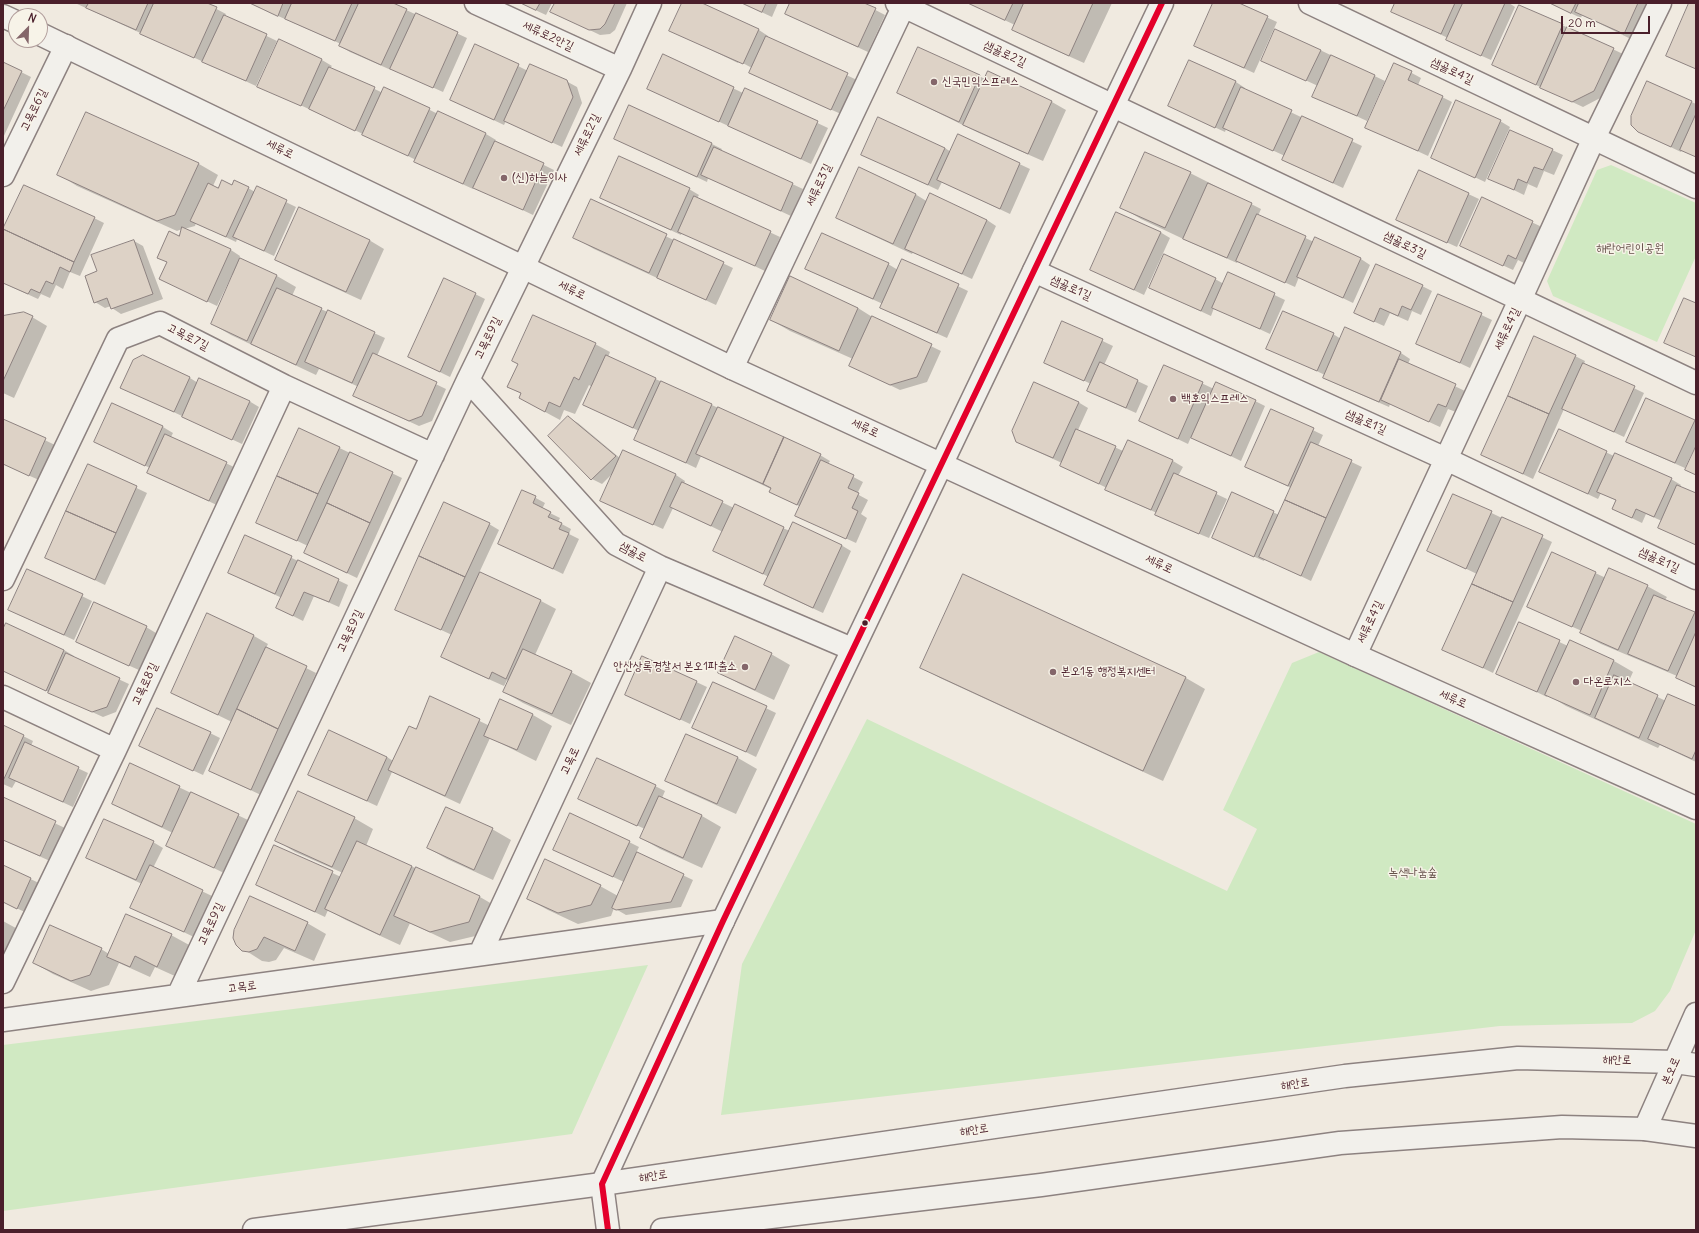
<!DOCTYPE html>
<html>
<head>
<meta charset="utf-8">
<style>
  body { margin:0 }
  #map { position:relative; width:1699px; height:1233px; overflow:hidden; background:#f0eae0; font-family:Delius,sans-serif }
  canvas { display:block }
  .frame { position:absolute; inset:0; border:4px solid #4a1f2b; pointer-events:none }
  .north { position:absolute; left:8px; top:8px; width:40px; height:40px; box-sizing:border-box; background:#f7f3e8; border:1px solid #b29e9c; border-radius:50%; rotate:23deg; font-size:11px; font-weight:700; line-height:16px; text-align:center; color:#4a1f2b }
  .north::after { content:''; display:block; margin:auto; width:14px; height:18px; background:#84666a; clip-path:polygon(50% 0,100% 100%,50% 72%,0 100%) }
  .scale { position:absolute; left:1561px; top:16px; width:89px; height:18px; box-sizing:border-box; border:2px solid #4a1f2b; border-top:0; padding-left:5px; font-size:12px; line-height:14px; white-space:nowrap; color:#4a1f2b; -webkit-text-stroke:3px #f7f3e8; paint-order:stroke }
</style>
</head>
<body>
<div id="map">
<canvas width="1699" height="1233"></canvas>
<div class="frame"></div>
<div class="north">N</div>
<div class="scale">20 m</div>
</div>
<script>
const g = document.querySelector('canvas').getContext('2d');
g.lineJoin = 'round';
function paint(path, color) {
  g.fillStyle = color;
  g.fill(path, 'evenodd');
}
function strokePath(path, color, width, dash) {
  g.strokeStyle = color;
  g.lineWidth = width;
  g.lineCap = dash ? 'butt' : 'round';
  g.setLineDash(dash || []);
  g.stroke(path);
}
function write(font, color, halo, rows, align = 'center') {
  g.font = font + ' Delius,"Poor Story",sans-serif';
  g.lineWidth = 3;
  g.setLineDash([]);
  g.textBaseline = 'middle';
  g.strokeStyle = halo;
  g.fillStyle = color;
  for (const [text, x, y, turn = 0] of rows) {
    g.save();
    g.translate(x, y);
    g.rotate((+turn || 0) * Math.PI / 180);
    g.textAlign = isNaN(turn) ? turn : align;
    if (halo) g.strokeText(text, 0, 0);
    g.fillText(text, 0, 0);
    g.restore();
  }
}
paint(new Path2D(`
  M1611 165 1696 203V256L1657 342 1553 296 1547 281 1597 170Z
  M1319 652 1696 824V930L1670 991 1655 1011 1632 1023 1500 1026 721 1115 742 964 867 719 1227 891 1257 829 1223 810 1292 663Z
  M648 965 572 1134 3 1211V1045Z`), '#d0e9c2');
paint(new Path2D(`
  M75 3H205L226 14 225 16 277 41 256 86Z
  M249 3H357L359 5 360 3H391L467 38 443 92 392 69 391 70 350 52 340 46 341 44Z
  M520 3H552L546 15Z
  M556 3H627L615 30 610 34 600 35 552 12Z
  M683 3H699L759 30 768 36 767 38 857 80 841 114 760 78 752 68 739 61 738 63 670 30Z
  M742 3H778L772 17Z
  M792 3H862L885 15 868 52 796 19Z
  M968 3H1112L1084 63 1028 38 1014 29 1015 25Z
  M1214 3H1236L1277 22 1254 73 1195 46Z
  M1396 3H1509L1515 7 1491 60 1457 45 1448 40V38L1393 12Z
  M1549 3H1662L1643 45 1582 15 1581 18Z
  M1562 25 1623 54 1604 96 1583 107 1493 65Z
  M279 40 322 60 332 66 330 68 383 93 385 88 438 114V112L486 134 496 140 495 141 554 170 533 215 474 187 473 189 425 167 416 162V160L363 134 259 86Z
  M476 45 528 71 566 81 577 87 582 103 562 147 506 121 504 125 451 100Z
  M1320 50 1385 81 1367 121 1313 96 1318 86 1262 60Z
  M663 55 743 93 745 89 828 128 811 164 648 89Z
  M1189 61 1236 82 1245 88 1244 90 1362 146 1343 188 1293 165 1283 160 1285 156 1226 129 1225 132 1169 106Z
  M3 63 31 77 3 138Z
  M1395 64 1421 78 1418 85 1452 102 1428 156 1367 128Z
  M979 76 985 79 1052 102 1066 110 1043 161 979 133 898 93Z
  M1648 82 1696 104V157L1682 150 1681 152 1639 132Z
  M630 106 712 144 722 149 721 151 803 189 791 216 708 178 707 182 615 139Z
  M86 113 199 164 218 175 213 186 219 189 233 186 248 188 255 192 257 188 296 207 274 256 237 239 236 242 196 223 195 226 184 229 231 250 240 256 239 259 277 276 296 287 292 296 385 338 377 356 446 389 432 421 419 426 364 401 359 387 319 369 316 375 231 335 212 324 234 275H232L217 306 160 279 168 263 158 257 179 237 182 229 177 231 77 186 58 174Z
  M1500 121 1510 127 1485 182 1432 157Z
  M1511 131 1563 155 1554 175 1544 171 1537 188 1528 184 1524 195 1489 178Z
  M958 135 1030 169 1010 214 942 182 938 190 862 154 945 148 951 152Z
  M1419 171 1479 199 1457 247 1397 220Z
  M1190 173 1261 209 1258 216 1314 242 1361 259 1370 265 1353 303 1299 277 1295 287 1238 261 1237 263 1194 244 1141 219 1121 207Z
  M689 189 699 195 697 198 780 237 765 271 682 232 681 235 601 198Z
  M915 194 928 202 987 220 996 226 972 279 913 252 912 254 857 228 837 217Z
  M1482 199 1542 227 1526 264 1518 260 1513 270 1461 246Z
  M591 201 733 268 716 305 594 249 575 238Z
  M94 218 104 223 80 276 70 272 63 289 56 285 50 298 41 294 38 299 3 283V233Z
  M1160 232 1170 238 1144 295 1091 270Z
  M369 240 384 249 361 300 291 268 276 260Z
  M134 241 143 246 163 299 121 314 112 308 111 306 105 308 95 302 98 272Z
  M903 260 968 291 947 338 891 313 881 307 883 304 816 274 888 264 898 270Z
  M1228 273 1285 300 1270 334 1214 308 1211 316 1150 288 1215 279 1224 284Z
  M790 278 858 308 877 320 941 351 927 382 900 390 850 366 853 359 790 331 771 320Z
  M1422 286 1432 291 1421 315 1412 311 1408 321 1390 313 1384 326 1355 313Z
  M475 294 485 299 450 377 409 357Z
  M1439 295 1492 320 1470 368 1417 343Z
  M3 317H32L47 326 14 398 3 393Z
  M1063 322 1113 346 1104 365 1148 386 1136 413 1098 396 1088 390 1091 384 1045 362Z
  M1346 328 1401 353 1410 359 1408 364 1465 391 1456 412 1448 409 1440 427 1390 404 1389 407 1334 383 1324 377 1325 375 1268 348 1333 334 1341 339Z
  M595 344 610 352 608 357 820 455 830 461 828 464 863 482 857 494 868 500 861 514 867 518 856 543 797 516 801 507 780 497 771 489 701 456 696 468 635 439 639 431 584 405 592 387 589 385 575 414 564 410 560 420 534 406 522 394 508 387Z
  M1575 356 1585 361 1584 364 1644 393 1624 437 1564 409 1533 479 1482 455Z
  M1165 366 1214 389 1255 401 1265 406 1241 461 1191 437 1188 444 1140 421Z
  M190 378 198 383 249 401 259 407 242 444 122 388Z
  M1646 399 1696 422V445L1685 468 1637 447Z
  M1078 402 1088 408 1078 430 1123 451 1128 441 1173 461 1183 467 1178 476 1227 499 1209 538 1166 520 1157 513 1116 495 1107 488 1061 466 1062 463 1027 447Z
  M113 404 163 427 173 433 171 437 236 468 219 506 158 478 148 473 150 468 96 442Z
  M1271 410 1323 435 1318 446 1362 467 1311 581 1265 559 1264 561 1223 543 1233 493 1279 515 1291 488 1246 466Z
  M568 418 578 423 621 459 624 452 676 475 685 481 684 484 734 508 790 531 841 545 851 551 823 613 775 591 765 585 769 577 715 551 723 532 673 508 663 529 611 506 614 472 602 484 592 479Z
  M3 420 55 445 39 480 3 464Z
  M300 429 402 478 357 578 315 558 308 546 257 522Z
  M1559 431 1614 456 1671 479 1681 485 1680 487 1696 494V545L1659 527 1662 521 1646 514 1642 523 1613 509 1617 501 1601 493 1598 499 1541 472Z
  M88 465 147 493 105 585 46 557Z
  M523 491 545 503 542 509 560 518 558 522 571 529 569 534 579 539 563 574 499 543Z
  M1454 495 1552 542 1493 673 1444 649 1477 574 1429 551Z
  M489 524 499 530 479 573 541 601 556 609 535 655 571 672 591 683 571 725 523 703 504 692 509 681 507 680 504 686 457 665 442 657 452 635 396 609Z
  M246 536 348 585 339 607 314 596 303 621 287 613 282 598 239 578Z
  M1552 553 1606 578 1647 586 1667 597 1665 600 1696 614V688L1677 678V676L1601 644 1581 633 1582 631 1538 612Z
  M28 570 92 601 74 640 19 615Z
  M963 575 1186 678 1205 689 1163 781 940 678 921 667Z
  M6 624 64 650 74 656 73 658 129 684 116 712 103 717 3 671V632Z
  M1520 624 1568 646 1570 642 1614 661 1633 672 1628 683 1666 701 1696 707V762L1660 745 1658 748 1566 706 1548 695 1547 697 1497 673Z
  M146 627 156 633 139 670 87 647Z
  M254 636 268 644 266 648 316 673 261 795 210 771 232 722 172 693Z
  M771 654 790 665 774 700 738 683 719 672Z
  M643 657 707 687 690 724 626 694Z
  M714 683 776 713 756 757 694 727Z
  M431 698 490 726 501 701 533 715 552 726 536 761 490 738 460 804 392 772 377 806 309 775 387 757 393 761 416 730Z
  M3 726 33 741 31 746 88 773 73 807 16 781 12 788 3 784Z
  M210 733 220 738 203 775 140 746Z
  M686 735 738 758 757 769 736 814 685 791 666 780Z
  M130 764 248 820 224 873 168 846 173 833 132 814 113 803Z
  M655 786 665 791 662 798 702 816 721 827 702 868 660 849 641 838 645 829 579 799Z
  M3 799 65 828 50 861 3 840Z
  M354 818 373 829 366 846 480 897 499 908 488 933 450 942 410 923 400 945 346 920 328 910 325 917 257 885 275 846 341 877 343 873 295 852 276 840Z
  M492 829 511 840 493 880 447 859 428 848Z
  M153 842 163 848 153 868 212 896 194 937 132 908 142 884 87 858Z
  M629 842 639 847 636 853 693 880 681 907 626 915 614 908 611 916 578 924 548 910 528 899 600 886 618 896 624 882 555 850Z
  M3 866 41 884 27 913 3 902Z
  M3 921 23 932 3 971Z
  M307 923 326 934 314 961 284 948 276 960 269 962 262 961 237 945Z
  M171 935 191 946 177 977 155 967 150 977 119 963 109 985 91 991 53 974 34 963 101 949 109 954Z`), '#0003');
const building = new Path2D(`
  M89 3H148L136 30 86 8Z
  M154 3H207L217 7 194 58 140 34Z
  M250 3H283L278 16Z
  M292 3H352L335 41 285 19Z
  M359 3H393L407 9 381 65 339 46Z
  M521 3H540L536 10Z
  M555 3H615L605 24 600 29 589 30 550 12Z
  M682 3H702L759 29 743 64 669 31Z
  M742 3H766L762 12Z
  M790 3H864L876 8 858 47 785 14Z
  M968 3H1013L1005 20Z
  M1024 3H1093L1069 56 1012 30Z
  M1213 3H1239L1268 16 1244 68 1194 46Z
  M1395 3H1455L1441 34 1391 12Z
  M1463 3H1505L1481 56 1446 40Z
  M1550 3H1576L1571 13Z
  M1579 3H1638L1624 34 1575 12Z
  M1689 3H1696V69L1666 56Z
  M1519 5 1563 24 1536 85 1492 65Z
  M416 13 458 32 433 88 390 69Z
  M224 15 267 34 246 81 202 62Z
  M1567 27 1614 48 1594 91 1572 102 1540 88Z
  M1275 29 1321 50 1306 81 1261 61Z
  M766 36 848 73 831 110 749 73Z
  M279 39 322 59 301 106 257 87Z
  M475 44 519 64 494 120 450 100Z
  M918 47 980 75 959 122 897 93Z
  M663 54 734 87 719 122 647 89Z
  M1331 55 1375 75 1357 116 1312 97Z
  M1189 60 1236 81 1215 128 1168 106Z
  M3 62 22 71 3 111Z
  M1394 63 1412 71 1408 80 1443 96 1418 151 1365 128Z
  M530 64 567 80 573 97 552 143 504 121Z
  M329 67 375 87 355 131 309 109Z
  M988 71 1052 101 1028 154 963 125Z
  M1647 81 1692 101 1671 147 1638 132 1631 125V116Z
  M384 87 430 108 408 156 362 135Z
  M1241 87 1292 110 1273 151 1223 128Z
  M745 88 818 121 801 159 728 126Z
  M1456 100 1501 120 1475 178 1431 158Z
  M629 105 712 143 697 177 614 139Z
  M438 111 486 133 463 184 414 162Z
  M86 112 199 163 175 215 157 221 57 175Z
  M1696 114V157L1680 150Z
  M1302 116 1353 139 1333 183 1282 160Z
  M878 117 945 148 928 185 861 155Z
  M1510 130 1553 149 1543 170 1534 167 1527 183 1518 179 1514 190 1488 179Z
  M958 134 1020 163 1000 209 937 180Z
  M495 141 544 163 523 210 473 188Z
  M714 147 793 183 781 211 701 175Z
  M1145 152 1191 172 1165 228 1120 208Z
  M619 156 690 188 671 230 600 198Z
  M859 167 916 194 893 244 836 218Z
  M1419 170 1469 193 1447 243 1396 220Z
  M222 180 232 185 234 180 249 187 226 237 190 221 208 183 218 188Z
  M1208 183 1252 203 1227 258 1183 239Z
  M24 185 95 217 74 262 3 229Z
  M257 186 287 200 264 251 233 237Z
  M930 193 987 220 962 274 905 249Z
  M694 196 771 231 755 266 678 232Z
  M1482 197 1533 221 1516 259 1508 255 1503 266 1460 246Z
  M591 199 667 234 649 273 573 238Z
  M299 207 370 240 346 292 275 260Z
  M1116 212 1161 232 1134 290 1090 270Z
  M1257 214 1306 236 1285 283 1236 261Z
  M182 227 231 249 207 302 159 279 167 262 157 258 169 231 179 236Z
  M3 229 74 262 70 272 60 267 53 284 46 281 40 293 31 289 28 294 3 283Z
  M822 233 889 263 873 299 805 269Z
  M1315 237 1361 258 1343 298 1297 277Z
  M674 239 724 262 706 300 657 278Z
  M134 240 153 294 111 309 107 298 94 303 85 276 97 271 91 255Z
  M1164 254 1216 278 1201 311 1149 288Z
  M240 258 277 275 247 341 211 324Z
  M902 259 959 284 937 333 880 308Z
  M1376 264 1423 285 1411 310 1402 306 1398 316 1380 308 1374 322 1354 313Z
  M1228 272 1275 293 1260 329 1212 308Z
  M790 276 858 308 839 351 770 320Z
  M444 278 476 293 440 372 408 357Z
  M277 288 322 308 296 365 251 344Z
  M1438 294 1482 313 1460 363 1416 344Z
  M1684 298 1696 303V357L1664 343Z
  M328 310 375 332 352 383 305 362Z
  M1283 311 1334 333 1317 371 1266 349Z
  M24 312 33 316 3 381V316Z
  M533 315 596 343 579 380 574 377 560 407 549 402 545 412 519 398 521 393 507 387 518 364 512 361Z
  M872 316 932 344 917 377 890 385 849 366Z
  M1062 321 1103 339 1084 381 1044 363Z
  M1345 327 1401 352 1379 402 1323 378Z
  M1534 336 1576 355 1549 414 1508 396Z
  M373 353 437 382 422 416 409 421 353 396Z
  M143 355 190 377 174 412 120 388 133 360Z
  M606 355 656 378 633 428 583 405Z
  M1399 359 1456 384 1446 407 1438 404 1429 422 1381 400Z
  M1100 362 1138 380 1126 408 1087 391Z
  M1583 363 1635 386 1614 432 1562 409Z
  M1164 365 1203 382 1178 439 1139 421Z
  M199 378 250 401 232 440 182 417Z
  M661 381 712 404 686 463 634 440Z
  M1034 382 1079 402 1053 458 1016 442 1012 431Z
  M1216 382 1256 400 1231 456 1191 438Z
  M1508 396 1549 414 1523 474 1481 455Z
  M1646 398 1695 420 1675 463 1626 442Z
  M112 403 163 426 145 466 94 442Z
  M718 407 784 437 763 484 696 454Z
  M1271 409 1314 428 1288 486 1245 467Z
  M568 416 616 456 591 480 548 436Z
  M3 419 46 438 29 476 3 464Z
  M299 428 340 447 318 494 277 476Z
  M1076 429 1116 446 1099 484 1060 466Z
  M1559 429 1607 451 1588 494 1539 472Z
  M165 434 227 462 209 501 147 473Z
  M784 437 821 454 797 505 769 492 771 488 763 484Z
  M1128 440 1173 460 1151 510 1105 490Z
  M1311 442 1352 460 1326 518 1285 500Z
  M1696 446V475L1685 470Z
  M623 450 676 474 653 525 600 501Z
  M350 452 393 472 370 523 327 503Z
  M1615 453 1672 478 1654 517 1636 509 1632 518 1612 509 1616 500 1597 492Z
  M821 460 854 475 848 488 859 493 852 508 858 511 846 539 795 516Z
  M88 464 137 486 116 533 66 511Z
  M1174 473 1217 492 1199 534 1155 515Z
  M277 476 318 494 297 541 256 523Z
  M682 482 723 501 711 526 670 507Z
  M1677 485 1696 493V545L1658 528Z
  M522 490 536 496 533 503 551 512 548 517 562 523 559 529 569 533 553 569 498 544Z
  M1232 492 1274 511 1254 557 1212 538Z
  M1453 494 1492 511 1466 569 1427 551Z
  M1285 500 1326 518 1301 576 1259 557Z
  M444 502 490 523 465 577 419 556Z
  M327 503 370 523 347 573 304 553Z
  M735 504 784 527 763 574 713 551Z
  M66 511 116 533 95 580 45 558Z
  M1502 517 1543 535 1513 602 1472 584Z
  M793 522 842 545 813 608 764 585Z
  M245 535 292 556 275 594 228 573Z
  M1552 552 1596 572 1572 627 1527 607Z
  M419 556 465 577 441 630 395 610Z
  M298 560 339 579 329 602 304 592 293 616 276 608Z
  M1609 568 1648 585 1618 650 1580 633Z
  M27 569 83 594 64 635 8 610Z
  M480 572 541 600 506 679 492 672 489 679 441 657Z
  M963 574 1186 677 1143 771 920 668Z
  M1472 584 1513 602 1483 668 1442 650Z
  M1654 595 1695 612 1668 671 1628 654Z
  M94 602 147 626 129 666 76 642Z
  M207 613 254 635 218 715 171 693Z
  M1519 622 1560 640 1537 692 1496 674Z
  M6 623 64 650 46 691 3 671V629Z
  M1696 632V687L1676 678Z
  M735 636 772 653 755 690 718 673Z
  M1570 640 1614 660 1590 715 1545 695Z
  M266 647 307 666 278 729 237 709Z
  M523 649 572 671 552 714 503 692Z
  M66 653 120 678 107 707 92 712 48 693Z
  M642 656 697 681 680 720 625 695Z
  M1614 675 1658 695 1639 738 1595 718Z
  M713 682 767 706 746 752 692 728Z
  M1668 694 1696 706V750L1692 759 1648 739Z
  M430 696 480 719 445 796 388 770 409 726 416 729Z
  M500 699 533 714 517 750 484 736Z
  M157 708 211 732 193 771 139 746Z
  M237 709 278 729 251 790 209 771Z
  M3 725 24 735 3 781Z
  M329 730 387 757 367 801 308 775Z
  M686 734 738 757 717 804 665 781Z
  M25 742 79 767 63 802 9 778Z
  M597 758 656 785 637 826 578 799Z
  M130 763 180 786 162 827 112 804Z
  M298 791 355 817 332 867 275 841Z
  M191 792 239 814 214 868 166 846Z
  M659 796 702 815 683 858 640 838Z
  M3 797 56 821 40 856 3 840Z
  M446 807 493 828 474 870 427 848Z
  M570 813 630 841 613 877 553 850Z
  M104 819 154 841 136 880 86 858Z
  M357 841 412 866 380 935 325 909Z
  M274 845 333 871 315 912 256 885Z
  M637 852 684 874 671 902 616 910 612 908Z
  M545 859 601 885 591 905 558 913 527 899Z
  M3 865 31 878 17 909 3 902Z
  M150 865 203 890 184 932 130 908Z
  M416 867 480 896 469 922 430 932 394 916Z
  M250 896 308 922 295 951 264 937 257 949 249 952 242 951 236 945 233 938 234 930Z
  M126 914 172 934 157 967 135 956 130 967 107 957Z
  M50 925 102 948 90 975 71 981 33 963Z`);
paint(building, '#ddd2c6');
strokePath(building, '#8d8280', 1);
const street = new Path2D(`
  M476 3 620 69
  M897 3 1696 383
  M1310 3 1696 187
  M3 175 66 46
  M1034 271 1446 459 1696 578
  M732 368 905 3
  M468 380 616 544 660 567 852 649
  M3 579 118 339 160 323 284 386 433 455
  M1355 655 1520 300 1594 138 1660 3
  M3 697 115 750
  M480 954 660 567
  M3 982 115 750 284 386
  M178 996 468 380 620 69 650 3
  M3 1020 723 921`);
const secondary = new Path2D(`
  M3 16 16 22
  M40 34 732 368 1355 655 1696 808
  M1645 1129 1696 1014
  M608 1230 602 1184 723 921 1162 3`);
const primary = new Path2D(`
  M254 1230 602 1184 1345 1076 1518 1058 1675 1062 1696 1065
  M662 1230 1041 1185 1340 1143 1562 1127 1645 1129 1696 1136`);
strokePath(street, '#8d8280', 25);
strokePath(secondary, '#8d8280', 25);
strokePath(primary, '#8d8280', 25);
strokePath(street, '#f2f0eb', 22);
strokePath(secondary, '#f2f0eb', 22);
strokePath(primary, '#f2f0eb', 22);
strokePath(new Path2D(`
  M608 1230 602 1184 723 921 1162 3`), '#e4002b', 6);
for (const [x, y, r, color] of [
  [934,82,4,"#84666a"],
  [504,178,4,"#84666a"],
  [1173,399,4,"#84666a"],
  [865,623,3.5,"#4a1f2b"],
  [745,667,4,"#84666a"],
  [1053,672,4,"#84666a"],
  [1576,682,4,"#84666a"]
]) {
  const dot = new Path2D();
  dot.arc(x, y, r, 0, 2 * Math.PI);
  g.fillStyle = color;
  g.fill(dot);
  strokePath(dot, '#f7f3e8', 1.5);
}
write('12px', '#4a1f2b', '#f7f3e8', [
  ["세류로2안길",548,36,25],
  ["샘골로2길",1005,54,25],
  ["샘골로4길",1452,71,25],
  ["고목로6길",34,110,-64],
  ["세류로2길",587,135,-64],
  ["세류로",280,149,26],
  ["세류로3길",819,185,-65],
  ["샘골로3길",1405,245,26],
  ["샘골로1길",1071,288,24],
  ["세류로",572,290,26],
  ["세류로4길",1507,329,-65],
  ["고목로7길",188,337,27],
  ["고목로9길",488,338,-64],
  ["샘골로1길",1366,422,24],
  ["세류로",865,428,25],
  ["샘골로",633,552,29],
  ["샘골로1길",1659,560,25],
  ["세류로",1159,564,25],
  ["세류로4길",1370,622,-65],
  ["고목로9길",350,631,-65],
  ["고목로8길",145,684,-65],
  ["세류로",1453,699,24],
  ["고목로",570,761,-65],
  ["고목로9길",211,924,-65],
  ["고목로",242,987,-8],
  ["해안로",1617,1060,1],
  ["본오로",1671,1071,-66],
  ["해안로",1295,1084,-8],
  ["해안로",974,1130,-8],
  ["해안로",653,1176,-8]
]);
write('12px', '#4a1f2b', '#f7f3e8', [
  ["신국민익스프레스",942,82],
  ["(신)하늘이사",512,178],
  ["백호익스프레스",1181,399],
  ["안산상록경찰서 본오1파출소",737,667,"right"],
  ["본오1동 행정복지센터",1061,672],
  ["다온로지스",1584,682]
], 'left');
write('12px', '#65514a', '#f7f3e8', [
  ["해란어린이공원",1630,249],
  ["녹색나눔숲",1413,873]
]);
</script>
</body>
</html>
